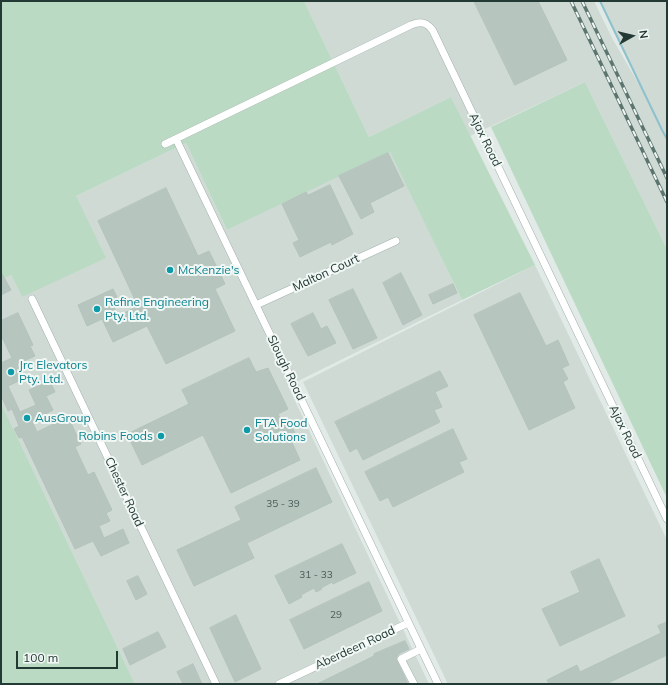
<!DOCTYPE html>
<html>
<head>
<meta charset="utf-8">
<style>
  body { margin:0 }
  #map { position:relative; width:668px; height:685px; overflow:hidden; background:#e1eae6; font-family:Mulish,sans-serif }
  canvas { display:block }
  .frame { position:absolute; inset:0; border:2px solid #233934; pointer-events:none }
  .north { position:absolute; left:612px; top:16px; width:40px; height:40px; -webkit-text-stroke:3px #f1f7f4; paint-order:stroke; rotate:82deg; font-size:11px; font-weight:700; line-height:16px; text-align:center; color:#233934 }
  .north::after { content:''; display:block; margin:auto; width:14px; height:18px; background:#233934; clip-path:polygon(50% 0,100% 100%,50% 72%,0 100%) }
  .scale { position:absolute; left:16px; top:651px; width:102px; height:18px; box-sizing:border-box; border:2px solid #233934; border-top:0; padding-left:5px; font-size:12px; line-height:14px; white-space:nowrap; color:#233934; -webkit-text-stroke:3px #f1f7f4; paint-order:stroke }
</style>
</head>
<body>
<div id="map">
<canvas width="668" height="685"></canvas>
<div class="frame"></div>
<div class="north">N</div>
<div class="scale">100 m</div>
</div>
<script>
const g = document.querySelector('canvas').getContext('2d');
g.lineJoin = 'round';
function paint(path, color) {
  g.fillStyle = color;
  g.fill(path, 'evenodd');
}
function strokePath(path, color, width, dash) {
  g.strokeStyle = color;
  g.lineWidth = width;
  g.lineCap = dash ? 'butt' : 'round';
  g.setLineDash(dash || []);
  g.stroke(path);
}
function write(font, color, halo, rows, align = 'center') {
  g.font = font + ' Mulish,sans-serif';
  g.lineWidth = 4;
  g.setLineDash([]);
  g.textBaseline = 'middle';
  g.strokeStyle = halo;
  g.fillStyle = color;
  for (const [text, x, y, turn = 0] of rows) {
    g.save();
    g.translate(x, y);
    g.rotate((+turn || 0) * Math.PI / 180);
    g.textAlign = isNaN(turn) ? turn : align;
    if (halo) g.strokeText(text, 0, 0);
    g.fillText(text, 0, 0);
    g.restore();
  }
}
paint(new Path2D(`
  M304 1H594L612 38 641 88 600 1H667V249L585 82 470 136 451 97 369 137Z
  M186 143 227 230 390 151 462 300 288 386 429 684H135L1 403V280L11 275 22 297 76 196Z
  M535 265 667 540V684H448L303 382Z`), '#cfdad5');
paint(new Path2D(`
  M1 1H304L369 137 451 97 535 265 462 300 390 152 227 230 186 143 76 196 106 258 22 297 11 275 1 280Z
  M585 82 667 249V498L491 127Z
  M1 403 135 684H1Z`), '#bbdac4');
strokePath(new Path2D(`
  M600 1 662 130 667 139`), '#8dc1cb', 2);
const building = new Path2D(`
  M474 1H538L567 60 515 85Z
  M388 153 404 186 370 203 374 212 361 219 339 176Z
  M330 185 353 234 332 245 331 242 300 257 293 243 299 240 282 204 306 192 308 195Z
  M166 188 198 256 209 251 225 284 215 289 235 331 166 364 147 326 113 342 102 319 87 326 78 305 113 289 117 297 111 300 118 316 138 306 98 221Z
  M1 272 11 290 1 295Z
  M401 273 422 315 403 325 383 283Z
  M453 284 457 293 433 304 429 295Z
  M353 289 377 338 353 349 329 300Z
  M520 293 546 346 558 340 569 365 562 368 568 379 563 382 575 408 529 430 474 315Z
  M18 313 33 345 30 346 35 356 17 364 23 379 8 386 20 412 36 405 29 390 50 381 55 392 46 396 53 410 32 421 37 432 68 417 81 444 75 447 88 475 94 472 112 510 106 513 110 521 99 526 104 538 123 529 129 543 101 556 93 541 75 549 22 437 19 438 14 429 19 426 12 409 8 411 1 395V363L12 358 1 335V321Z
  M313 313 321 329 327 326 336 343 308 356 291 324Z
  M249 358 256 372 268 368 288 409 278 414 283 424 289 421 296 435 290 438 300 460 231 493 203 435 142 465 127 434 189 404 182 390Z
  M440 371 448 386 435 392 442 407 434 410 440 422 363 460 357 448 350 452 335 422Z
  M453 429 467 459 459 462 464 472 393 507 388 497 380 501 365 472Z
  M316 468 332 502 247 543 254 558 194 586 177 550 241 520 235 507Z
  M342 544 356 573 333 584 332 582 321 588 322 589 316 592 314 588 301 595 302 597 289 604 275 576Z
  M599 559 625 616 560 646 542 609 580 592 571 572Z
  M138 576 147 594 136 600 127 581Z
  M369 582 382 611 304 649 290 620Z
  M236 615 261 669 235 682 210 628Z
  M667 622V655L606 684H549L547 680 577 665 580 672 661 633 658 626Z
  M158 632 166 647 130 665 123 649Z
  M405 641 409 649 400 653 397 656 396 659 408 684H317L374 656V654Z
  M193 664 202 684H183L177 672Z`);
paint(building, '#b7c5bf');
strokePath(building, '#b4c3bd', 1);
const minor = new Path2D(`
  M176 139 438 684
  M165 144 411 25C421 21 427 22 433 31L667 519
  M32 299 216 684
  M256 305 396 241
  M279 684 408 623
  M414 684 401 659 421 649`);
strokePath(minor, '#a4b1ad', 8);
strokePath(minor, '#fff', 7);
const rail = new Path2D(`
  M571 1 667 202
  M582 1 667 178`);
strokePath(rail, '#5d756f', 3.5);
strokePath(rail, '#f1f7f4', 2, [6]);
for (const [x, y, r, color] of [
  [170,270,4,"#0f9aa8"],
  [97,309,4,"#0f9aa8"],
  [11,372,4,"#0f9aa8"],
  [27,418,4,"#0f9aa8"],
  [247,430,4,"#0f9aa8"],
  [161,436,4,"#0f9aa8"]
]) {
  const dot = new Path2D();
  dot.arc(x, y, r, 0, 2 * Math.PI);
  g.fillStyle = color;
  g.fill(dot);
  strokePath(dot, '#f1f7f4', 1.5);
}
write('10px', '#485c57', null, [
  ["35 - 39",283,504],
  ["31 - 33",316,575],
  ["29",336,615]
]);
write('12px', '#233934', '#f1f7f4', [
  ["Ajax Road",485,140,64],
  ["Malton Court",326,273,-25],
  ["Slough Road",286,368,64],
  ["Ajax Road",625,432,64],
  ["Chester Road",124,492,65],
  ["Aberdeen Road",355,648,-25]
]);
write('12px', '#0d838f', '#f1f7f4', [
  ["McKenzie's",178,270],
  ["Refine Engineering",105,302],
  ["Pty. Ltd.",105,316],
  ["Jrc Elevators",19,365],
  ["Pty. Ltd.",19,379],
  ["AusGroup",35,418],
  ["FTA Food",255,423],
  ["Solutions",255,437],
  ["Robins Foods",153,436,"right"]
], 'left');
</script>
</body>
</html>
